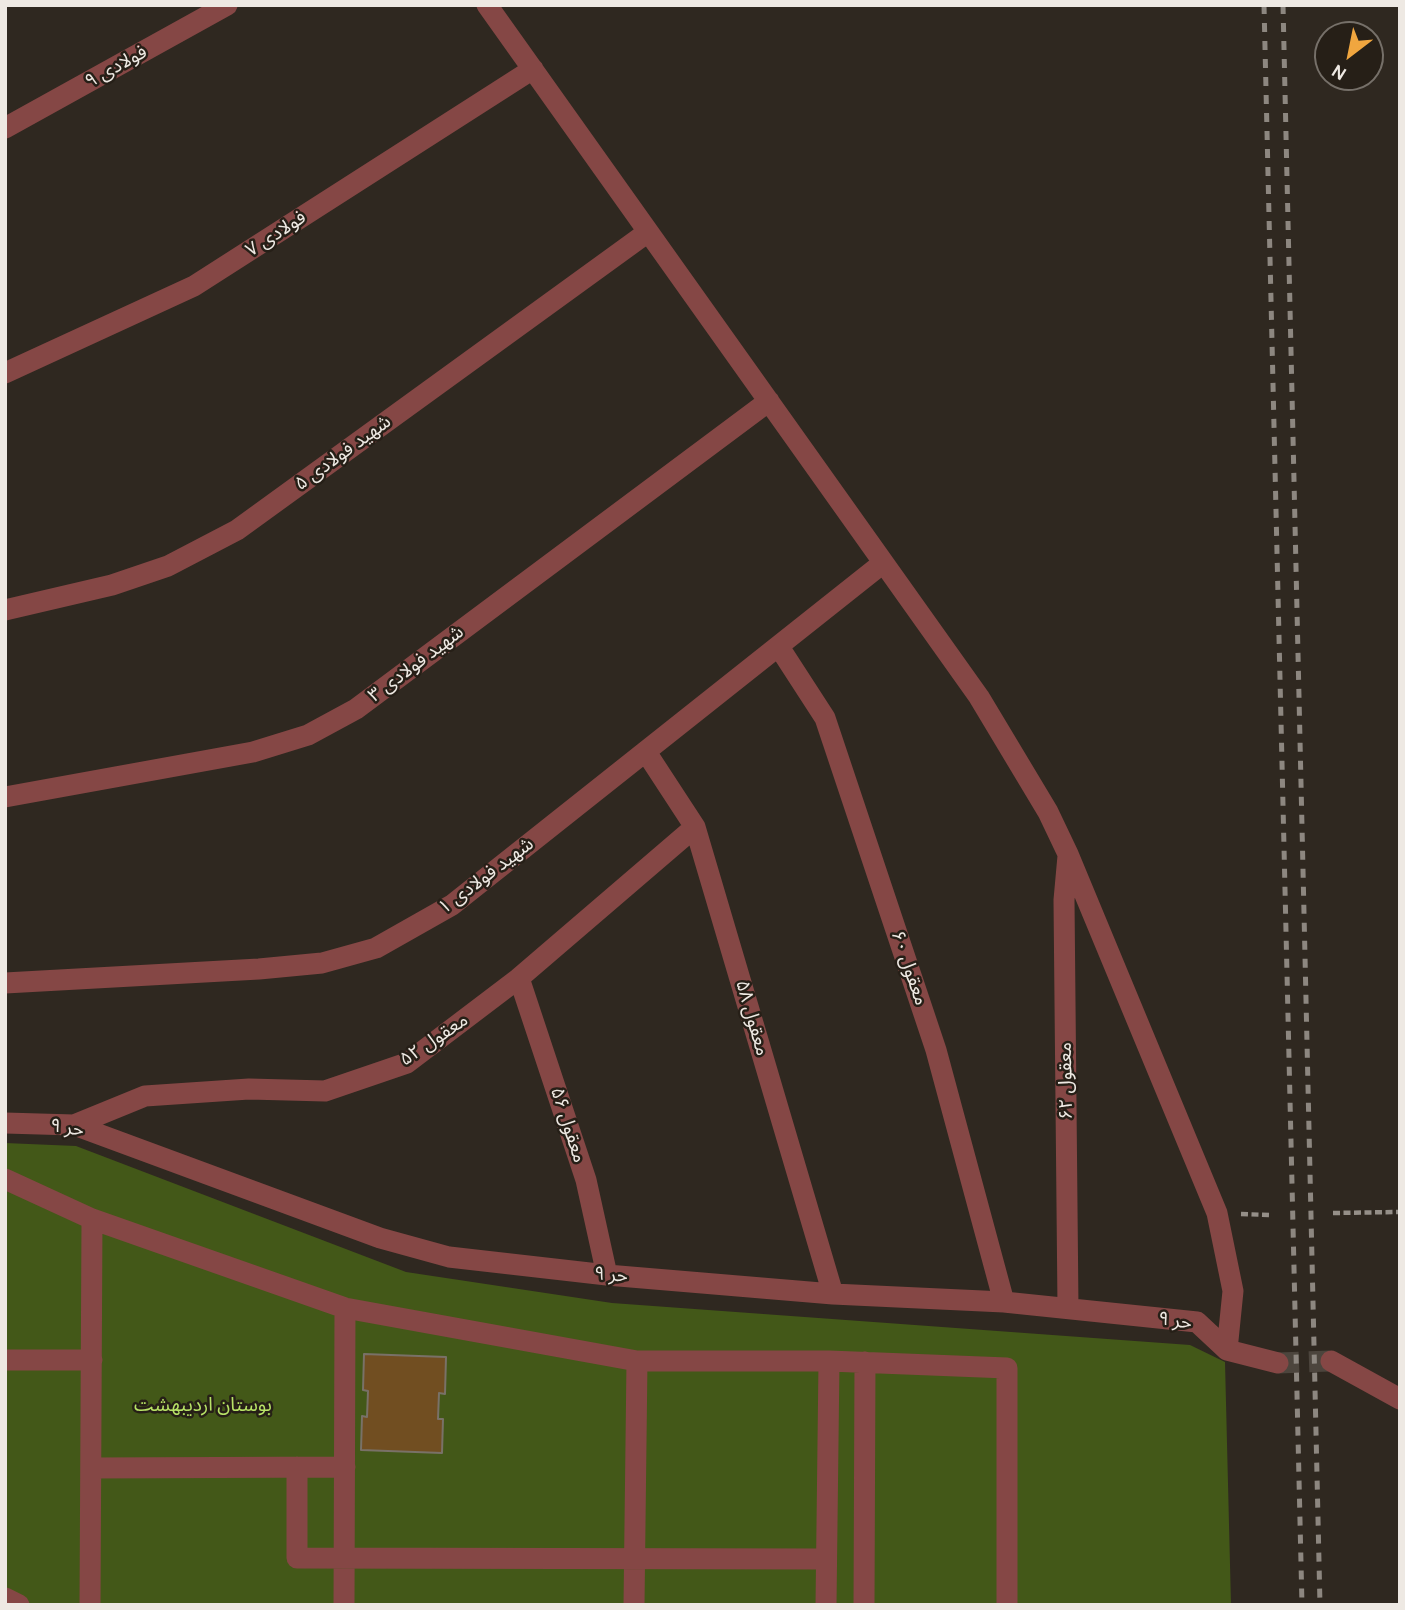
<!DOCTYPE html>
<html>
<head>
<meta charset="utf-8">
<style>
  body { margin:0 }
  #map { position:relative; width:1405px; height:1610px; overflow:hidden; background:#2f2820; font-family:Karla,sans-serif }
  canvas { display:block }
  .frame { position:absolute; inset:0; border:7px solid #eee9e3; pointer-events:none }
  .north { position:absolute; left:1314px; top:21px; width:70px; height:70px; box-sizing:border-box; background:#261f17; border:2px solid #767069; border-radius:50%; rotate:212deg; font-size:19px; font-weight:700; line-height:28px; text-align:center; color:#eee9e3 }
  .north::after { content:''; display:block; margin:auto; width:24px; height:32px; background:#f0a63f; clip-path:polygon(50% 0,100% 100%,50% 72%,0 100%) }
</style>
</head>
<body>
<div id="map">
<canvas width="1405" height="1610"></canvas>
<div class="frame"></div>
<div class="north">N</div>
</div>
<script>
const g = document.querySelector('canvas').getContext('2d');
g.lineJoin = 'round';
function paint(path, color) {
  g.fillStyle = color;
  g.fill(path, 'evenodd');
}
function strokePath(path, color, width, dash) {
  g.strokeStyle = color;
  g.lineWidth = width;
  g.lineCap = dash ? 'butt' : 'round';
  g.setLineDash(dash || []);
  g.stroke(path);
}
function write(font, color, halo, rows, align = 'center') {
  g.font = font + ' Karla,"Noto Sans Arabic",sans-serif';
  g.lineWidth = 5;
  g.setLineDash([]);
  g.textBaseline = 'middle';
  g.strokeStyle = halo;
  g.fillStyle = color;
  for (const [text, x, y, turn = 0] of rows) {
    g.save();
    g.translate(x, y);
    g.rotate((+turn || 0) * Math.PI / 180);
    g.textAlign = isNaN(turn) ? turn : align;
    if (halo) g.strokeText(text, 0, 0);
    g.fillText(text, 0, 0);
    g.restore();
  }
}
paint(new Path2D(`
  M5 1143 76 1146 406 1272 612 1303 1190 1345 1225 1362 1231 1605H5Z`), '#435818');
const building = new Path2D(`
  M364 1354 446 1357 445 1394 439 1393 438 1419H443L442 1453 361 1450 362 1416 367 1417 368 1391 363 1390Z`);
paint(building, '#714e21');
strokePath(building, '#797167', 2);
strokePath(new Path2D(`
  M1278 1363 1331 1361`), '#4c453d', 21, [21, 10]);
strokePath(new Path2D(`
  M1333 1213 1400 1212
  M1241 1214 1269 1215`), '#958f88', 4.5, [7, 3.5]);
strokePath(new Path2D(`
  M487 5 979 697 1048 812 1068 854 1217 1213 1233 1291 1227 1350
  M5 128 227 5
  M5 373 194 286 533 69
  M5 610 112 585 168 566 237 530 648 232
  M779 647 825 718 936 1050 1004 1302
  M646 752 695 827 833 1294
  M5 797 253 752 308 735 356 709 769 401
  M519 978 586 1180 607 1275
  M5 983 259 969 322 963 376 948 452 905 883 563
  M5 1123 74 1125 380 1238 449 1257 607 1275 833 1294 1004 1302 1197 1322 1227 1350 1278 1363
  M74 1125 145 1096 249 1089 325 1091 407 1063 519 978 695 827
  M5 1179 92 1219 345 1308 637 1361H829L1007 1368V1605
  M1068 1308 1064 900 1068 856
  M5 1360H92
  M1331 1361 1400 1399
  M297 1467V1558L826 1559
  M91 1468 345 1467
  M5 1598 19 1605
  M90 1605 92 1219
  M344 1605 345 1308
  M634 1605 637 1361
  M826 1605 829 1361
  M864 1605 865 1362`), '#854745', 21);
strokePath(new Path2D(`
  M1264 5 1302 1605
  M1283 5 1320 1605`), '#8d8780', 5, [9, 9]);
write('19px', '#eee9e3', '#261f17', [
  ["فولادی ۹",116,67,-29],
  ["فولادی ۷",276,234,-33],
  ["شهید فولادی ۵",343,453,-36],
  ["شهید فولادی ۳",416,664,-37],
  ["شهید فولادی ۱",486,876,-37],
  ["معقول ۶۰",909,968,71],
  ["معقول ۵۸",752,1018,74],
  ["معقول ۵۲",434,1040,-34],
  ["معقول ۶۲",1066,1081,-91],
  ["معقول ۵۶",568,1125,72],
  ["حر ۹",67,1128,9],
  ["حر ۹",611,1275,5],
  ["حر ۹",1175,1321,9]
]);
write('19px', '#b8e367', '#261f17', [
  ["بوستان اردیبهشت",203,1406]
]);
</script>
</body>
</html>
